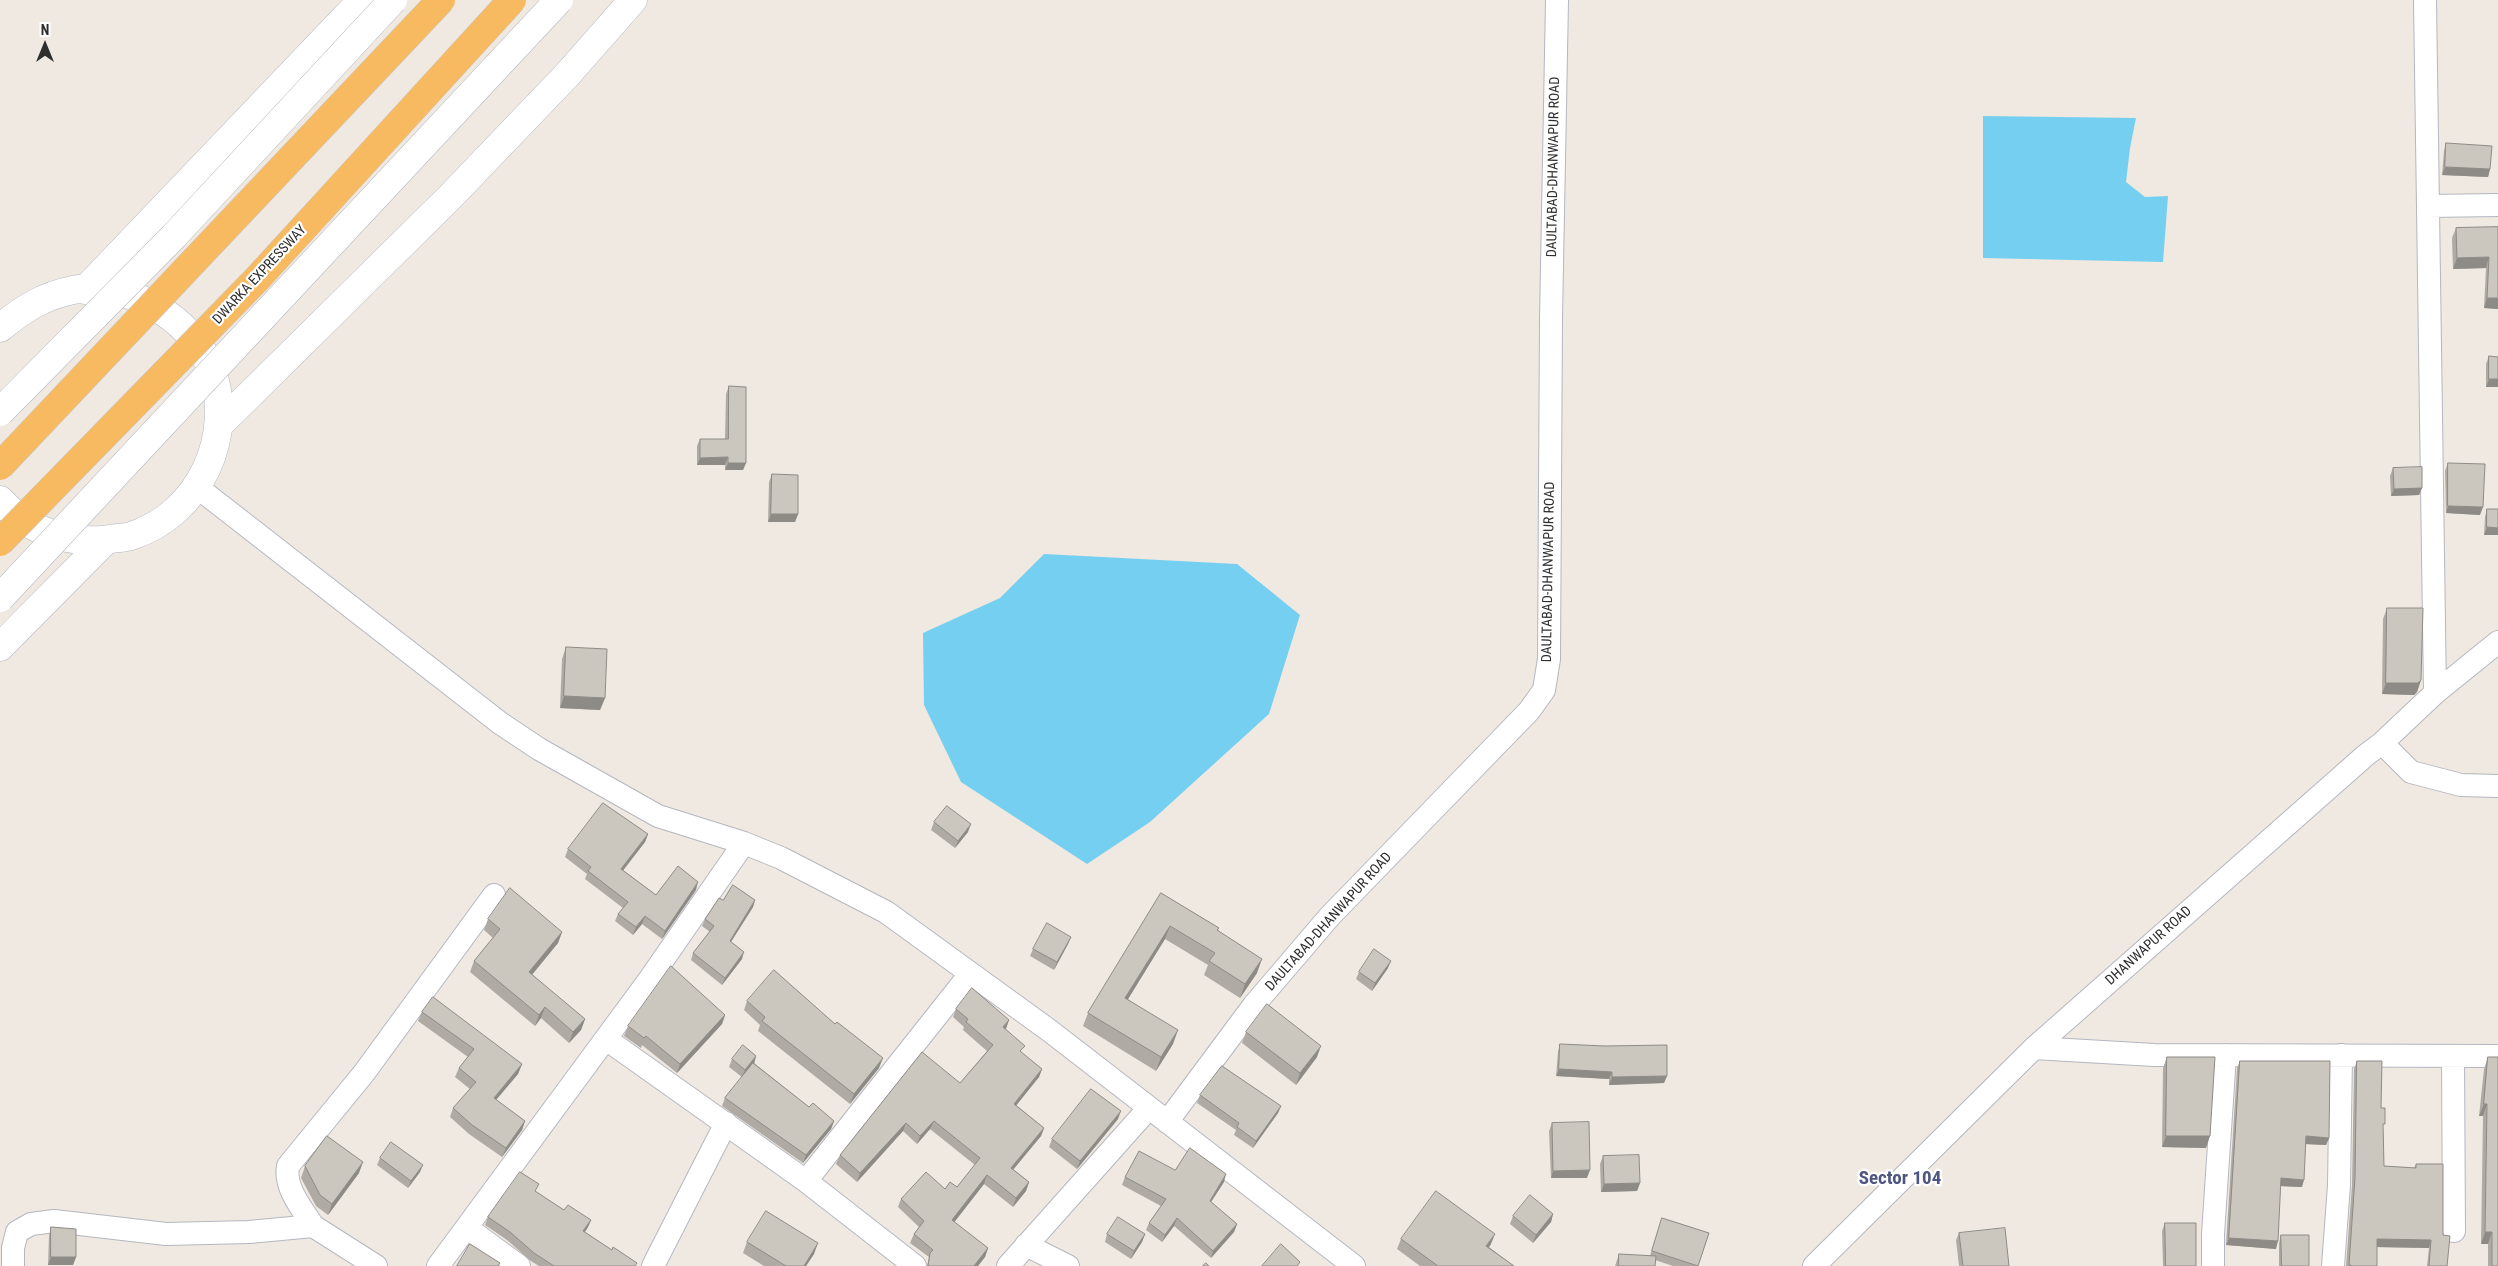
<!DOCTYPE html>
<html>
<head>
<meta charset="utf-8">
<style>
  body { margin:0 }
  #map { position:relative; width:2498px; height:1266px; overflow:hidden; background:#efe9e1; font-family:"Roboto Condensed",sans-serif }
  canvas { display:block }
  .north { position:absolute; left:20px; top:20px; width:50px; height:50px; -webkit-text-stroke:4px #fff; paint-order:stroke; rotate:0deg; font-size:14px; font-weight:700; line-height:20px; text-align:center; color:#2e2e2e }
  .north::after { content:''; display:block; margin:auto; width:18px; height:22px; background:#2e2e2e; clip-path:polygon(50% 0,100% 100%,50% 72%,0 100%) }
</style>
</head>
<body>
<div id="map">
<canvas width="2498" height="1266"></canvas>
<div class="north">N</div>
</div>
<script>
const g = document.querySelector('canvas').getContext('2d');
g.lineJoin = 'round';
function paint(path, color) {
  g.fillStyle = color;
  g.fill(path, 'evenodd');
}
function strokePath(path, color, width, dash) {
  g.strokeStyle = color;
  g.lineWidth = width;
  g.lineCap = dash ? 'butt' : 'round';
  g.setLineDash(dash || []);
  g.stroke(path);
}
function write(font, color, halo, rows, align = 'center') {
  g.font = font + ' "Roboto Condensed",sans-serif';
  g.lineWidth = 4.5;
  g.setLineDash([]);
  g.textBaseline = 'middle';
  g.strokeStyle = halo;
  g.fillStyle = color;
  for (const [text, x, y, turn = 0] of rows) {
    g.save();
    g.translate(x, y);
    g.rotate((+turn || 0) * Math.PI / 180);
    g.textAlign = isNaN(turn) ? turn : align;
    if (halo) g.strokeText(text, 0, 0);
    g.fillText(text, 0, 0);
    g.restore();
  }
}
paint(new Path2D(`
  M1983 116 2136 118 2130 148 2126 182 2145 197 2168 196 2163 262 1983 258Z
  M1044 554 1237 564 1300 615 1269 714 1150 822 1087 864 961 782 924 705 923 633 1000 598Z`), '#75cff0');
const minor = new Path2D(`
  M2425 0 2435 693
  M2428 206 2498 205
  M197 487 500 723 539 749 658 816 744 843 781 858 886 912 1050 1031 1354 1266
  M2382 743 2411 772 2461 785 2498 786
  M606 1039 806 1181 915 1266
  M2034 1048 2154 1055 2498 1056
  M2453 1057 2454 1231
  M1167 1122 1254 1005 1330 916 1529 711 1544 690 1549 659 1551 319 1557 0
  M806 1181 970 974
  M313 1226C302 1208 284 1188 288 1166L364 1073 494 895
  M467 1228 519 1266
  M1026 1245 1068 1266
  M13 1266V1248L17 1232 31 1224 54 1221 166 1234 249 1232 313 1226 376 1266
  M438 1266 649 980 744 843
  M653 1266 726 1123
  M1008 1266 1148 1109
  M1814 1266 2034 1048 2366 755 2382 743 2435 693 2498 642
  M2213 1266V1234L2225 1055
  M2333 1266 2339 1185 2341 1055`);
const tertiary = new Path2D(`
  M85 290 362 0
  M0 328C23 309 43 296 73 290 125 279 192 318 211 368 236 435 200 514 131 536 124 538 116 538 109 539 68 545 27 530 0 500
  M218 426 451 196 567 75 633 0
  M0 647 106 540`);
strokePath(minor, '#b4b7c1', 24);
strokePath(tertiary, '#b4b7c1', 29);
strokePath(minor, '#fff', 22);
strokePath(tertiary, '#fff', 28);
const secondaryBridge = new Path2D(`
  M0 412 174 236 393 0
  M0 598 559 0`);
const trunkBridge = new Path2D(`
  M0 466 441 0
  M0 542 256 280 512 0`);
strokePath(secondaryBridge, '#b4b7c1', 29, []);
strokePath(trunkBridge, '#c9c9c9', 29, []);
strokePath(secondaryBridge, '#fff', 28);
strokePath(trunkBridge, '#f8ba60', 28);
paint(new Path2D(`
  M2446 143 2490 169 2488 177 2442 175 2444 151Z
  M2498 227V309L2484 308 2486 268 2453 269 2452 238 2456 228Z
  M2489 356 2498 357V387H2486V364Z
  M729 386 746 463 743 470H725V465H697V446L700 439H725L726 394Z
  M2448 463 2480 515 2446 513 2445 471Z
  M2393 468 2422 488 2419 495 2391 496 2390 476Z
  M772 474 798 514 795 522H768L769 482Z
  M2487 509H2498V535H2484L2485 517Z
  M2387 608 2421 680 2417 692 2414 695 2382 694 2383 619Z
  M566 647 605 698 600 710 560 708 562 659Z
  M934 822 968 832 955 848 931 830Z
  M648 834 645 842 623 870 656 895 696 890 662 939 642 924 633 935 615 921 618 914 623 908 585 879 587 874 565 857 568 849Z
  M1161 893 1219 928 1218 930 1257 973 1240 998 1204 975 1208 965 1165 939 1128 999 1173 1044 1156 1071 1083 1026 1088 1013Z
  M723 900H755L753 907 731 942 742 959 722 985 691 960 693 953 710 932 702 926 705 919Z
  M488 919 562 932 558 943 532 975 585 1019 581 1030 569 1043 541 1018 535 1026 470 972 474 961 493 938 484 930Z
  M1071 937 1068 944 1054 970 1030 956 1033 949Z
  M1388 968 1372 991 1356 979 1359 972Z
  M747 1001 879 1068 850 1104 758 1031 760 1025 744 1010Z
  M956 1009 1009 1020 1006 1029 1022 1053 1042 1069 1039 1077 1016 1105 1044 1128 1041 1136 1013 1169 1029 1182 1026 1191 1013 1207 984 1184 954 1222 988 1248 985 1257 978 1266H927L929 1257 910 1243 914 1234 919 1227 898 1207 901 1199 957 1187 975 1165 930 1129 917 1144 903 1131 857 1182 836 1164 840 1155 960 1083 987 1051 963 1030 964 1027 953 1017Z
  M422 1012 522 1064 518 1074 496 1100 525 1121 522 1130 502 1157 469 1134 450 1117 453 1108 470 1089 455 1077 459 1068 468 1057 418 1021Z
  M725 1015 722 1024 677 1073 642 1045 641 1048 624 1036 628 1026Z
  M1246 1032 1317 1057 1296 1085 1242 1043Z
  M1560 1044 1667 1076 1664 1083 1609 1085V1079L1556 1076 1558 1052Z
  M756 1056 754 1063 809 1107 834 1121 831 1129 803 1163 722 1106 725 1098 742 1077 729 1067 732 1059Z
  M2167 1057 2206 1148 2162 1147 2163 1068Z
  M2488 1057 2498 1266H2488V1244H2481L2483 1116H2479L2484 1069Z
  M2240 1061 2329 1138 2326 1145 2306 1144 2302 1187 2280 1186 2276 1249 2226 1245 2237 1068Z
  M2357 1061 2381 1108 2383 1130 2384 1166 2414 1168 2416 1164 2443 1235 2447 1266H2427L2429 1248 2377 1247V1266H2346L2352 1185 2354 1069Z
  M1200 1095 1281 1106 1278 1113 1253 1148 1234 1135 1236 1130 1197 1103Z
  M1118 1119 1077 1169 1049 1147 1052 1139Z
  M1552 1123 1587 1178H1551L1549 1131Z
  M1603 1156 1640 1183 1637 1191 1601 1192 1600 1164Z
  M380 1158 420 1172 408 1188 377 1165Z
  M305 1166 359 1173 328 1215 316 1206 301 1178Z
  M1175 1170 1224 1182 1211 1202 1237 1224 1234 1232 1211 1258 1174 1226 1162 1242 1146 1230 1149 1223 1161 1206 1122 1185 1125 1177Z
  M536 1192 564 1210 591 1220 588 1227 585 1232 636 1266H539L531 1261 507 1240 485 1225 488 1217Z
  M1553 1214 1551 1222 1533 1243 1510 1224 1513 1216Z
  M1662 1218 1709 1233 1698 1266H1673L1655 1260V1266H1615L1619 1254 1650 1256Z
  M2165 1223 2196 1266H2163L2162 1231Z
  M51 1227 76 1257 73 1265H48L49 1235Z
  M1959 1233 2009 1266H1959L1956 1240Z
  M1107 1234H1145L1142 1242 1131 1259 1105 1242Z
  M2281 1235 2309 1266H2279V1243Z
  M1401 1239 1491 1244 1489 1247 1514 1266H1420L1397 1249Z
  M747 1242 814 1254 806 1266H764L743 1253Z`), '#afaba4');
paint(new Path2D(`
  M2445 167 2490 169 2488 177 2442 175Z
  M2489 257 2486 268 2453 269 2457 258Z
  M2487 298H2498V309L2484 308Z
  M2489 379H2498V387H2486Z
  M728 457 725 465H697L700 458Z
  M728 463H746L743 470H725Z
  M2422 488 2419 495 2391 496 2394 489Z
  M2448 506 2483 507 2480 515 2446 513Z
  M771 514H798L795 522H768Z
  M2487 527 2498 528V535H2484Z
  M2421 680 2417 692 2414 695 2382 694 2386 683Z
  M564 696 605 698 600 710 560 708Z
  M971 824 968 832 955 848 958 841Z
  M648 834 645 842 618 877 621 869Z
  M698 882 696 890 662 939 665 931Z
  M755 900 753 907 727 948 730 941Z
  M645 916 642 924 633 935 636 927Z
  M1170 926 1165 939 1120 1012 1125 998Z
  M562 932 558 943 525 983 529 972Z
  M1071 937 1068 944 1054 970 1057 962Z
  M744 952 742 959 722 985 725 978Z
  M1262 959 1257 973 1240 998 1245 984Z
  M1391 961 1388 968 1372 991 1375 983Z
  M545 1007 541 1018 535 1026 539 1015Z
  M725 1015 722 1024 677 1073 680 1064Z
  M585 1019 581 1030 569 1043 573 1032Z
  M1009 1020 1006 1028 1000 1036 1003 1027Z
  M1178 1030 1173 1044 1156 1071 1161 1057Z
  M1321 1046 1317 1057 1296 1085 1300 1073Z
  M756 1056 754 1064 742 1078 745 1070Z
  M883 1058 879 1068 850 1104 854 1094Z
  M522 1064 518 1074 490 1107 494 1098Z
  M1042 1069 1039 1077 1011 1112 1014 1104Z
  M1559 1069 1612 1072 1609 1079 1556 1076Z
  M1667 1076 1664 1083 1609 1085 1612 1077Z
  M2484 1104H2487L2483 1116H2479Z
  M1281 1106 1278 1113 1253 1148 1256 1141Z
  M1121 1111 1118 1119 1077 1169 1080 1161Z
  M525 1121 522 1130 502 1157 506 1148Z
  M834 1121 831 1129 803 1163 806 1155Z
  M934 1121 930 1129 917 1144 920 1136Z
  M906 1123 903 1131 857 1182 860 1173Z
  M1044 1128 1041 1136 1008 1176 1011 1168Z
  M2166 1136H2210L2206 1148 2162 1147Z
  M2306 1136 2329 1138 2326 1145 2304 1144Z
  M363 1162 359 1173 328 1215 332 1204Z
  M423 1165 420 1172 408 1188 411 1181Z
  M1590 1170 1587 1178H1551L1553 1171Z
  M1226 1174 1224 1182 1207 1208 1210 1201Z
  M987 1175 984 1184 949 1229 952 1220Z
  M2281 1178 2304 1180 2302 1187 2278 1186Z
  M1029 1182 1026 1191 1013 1207 1016 1198Z
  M1640 1183 1637 1191 1601 1192 1604 1184Z
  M1553 1214 1551 1222 1533 1243 1536 1235Z
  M1177 1218 1174 1226 1162 1242 1165 1235Z
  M591 1220 588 1227 580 1239 583 1231Z
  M1237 1224 1234 1232 1211 1258 1213 1251Z
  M2485 1232H2492L2488 1244H2481Z
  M1145 1234 1142 1242 1131 1259 1134 1251Z
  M1495 1234 1491 1244 1483 1256 1486 1246Z
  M2229 1238 2278 1241 2276 1249 2226 1245Z
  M2377 1239 2431 1240 2429 1248 2375 1247Z
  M818 1243 814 1254 806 1266H804Z
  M988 1248 985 1257 978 1266H974Z
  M51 1257H76L73 1265H48Z`), '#8e8b86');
const building = new Path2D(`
  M2446 143 2492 146 2490 169 2445 167Z
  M2498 227V298H2487L2489 257 2457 258 2456 228Z
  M2489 356 2498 357V379H2489Z
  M729 386 746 387V463H728V457L700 458V439H728Z
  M2448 463 2485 464 2483 507 2448 506Z
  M2422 467V488L2394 489 2393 468Z
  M772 474 798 475V514H771Z
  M2487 509H2498V528L2487 527Z
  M2387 608H2423L2421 680 2418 683H2386Z
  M566 647 607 649 605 698 564 696Z
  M603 803 648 834 621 869 656 895 678 866 698 882 665 931 645 916 636 927 618 914 628 902 588 871 591 867 568 849Z
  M947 806 971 824 958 841 934 822Z
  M733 885 755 900 730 941 744 952 725 978 693 953 714 926 705 919 719 898 723 900Z
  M510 888 562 932 529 972 585 1019 573 1032 545 1007 539 1015 474 961 500 929 488 919Z
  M1161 893 1219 928 1217 930 1262 959 1245 984 1209 961 1215 953 1170 926 1125 998 1178 1030 1161 1057 1088 1013Z
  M1047 923 1071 937 1057 962 1033 949Z
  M1374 949 1391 961 1375 983 1359 972Z
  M671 966 725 1015 680 1064 646 1036 644 1038 628 1026Z
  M774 970 835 1024 837 1022 883 1058 854 1094 762 1021 765 1017 747 1001Z
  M972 988 1009 1020 1003 1027 1025 1046 1020 1051 1042 1069 1014 1104 1044 1128 1011 1168 1029 1182 1016 1198 987 1175 952 1220 988 1248 974 1266H928L930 1253 933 1250 914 1234 924 1221 901 1199 926 1172 945 1189 950 1182 957 1187 980 1158 934 1121 920 1136 906 1123 860 1173 840 1155 922 1052 960 1083 993 1045 966 1022 968 1019 956 1009Z
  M433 997 522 1064 494 1098 525 1121 506 1148 472 1125 453 1108 476 1082 459 1068 474 1049 422 1012Z
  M1267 1004 1321 1046 1300 1073 1246 1032Z
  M1560 1044 1605 1046 1667 1045V1076L1612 1077V1072L1559 1069Z
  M743 1045 756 1056 745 1070 732 1059Z
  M2167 1057H2215L2210 1136H2166Z
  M2488 1057H2498V1266H2492V1232H2485L2487 1104H2484Z
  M2240 1061H2330L2329 1138 2306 1136 2304 1180 2281 1178 2278 1241 2229 1238Z
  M2357 1061H2382L2381 1108H2385V1124H2383L2384 1166 2416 1168V1164H2443V1235L2450 1236 2447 1266H2429L2431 1240 2377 1239V1266H2351V1265H2349L2355 1178Z
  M753 1063 809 1107 813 1103 834 1121 806 1155 725 1098Z
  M1222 1066 1281 1106 1256 1141 1237 1127 1239 1123 1200 1095Z
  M1091 1089 1121 1111 1080 1161 1052 1139Z
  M1589 1122 1590 1170 1553 1171 1552 1123Z
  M327 1136 363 1162 332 1204 320 1195 305 1166Z
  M391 1142 423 1165 411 1181 380 1158Z
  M1190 1148 1226 1174 1210 1201 1237 1224 1213 1251 1177 1218 1165 1235 1149 1223 1166 1199 1125 1177 1139 1151 1175 1170Z
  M1639 1155 1640 1183 1604 1184 1603 1156Z
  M520 1172 539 1184 535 1191 564 1210 568 1205 591 1220 583 1231 612 1250 613 1247 637 1263 635 1266H554L534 1253 510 1232 488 1217Z
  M1436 1191 1495 1234 1486 1246 1514 1266H1438L1401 1239Z
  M1530 1195 1553 1214 1536 1235 1513 1216Z
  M766 1211 818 1243 804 1266H786L747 1242Z
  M1118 1217 1145 1234 1134 1251 1107 1234Z
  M1662 1218 1709 1233 1698 1266 1652 1251Z
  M2165 1223H2196V1266H2166Z
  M51 1227 76 1229V1257H51Z
  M2005 1228 2009 1266H1963L1959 1233Z
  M2281 1235H2309V1266H2282Z
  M470 1244 500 1263 498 1266H457Z
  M1281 1244 1300 1262 1297 1266H1262Z
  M1619 1254 1656 1256 1655 1266H1619Z
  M1206 1263 1209 1266H1203Z`);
paint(building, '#cbc7bf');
strokePath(building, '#8e8b86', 1);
write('14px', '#2e2e2e', '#fff', [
  ["DAULTABAD-DHANWAPUR ROAD",1554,167,-89],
  ["DWARKA EXPRESSWAY",260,275,-47],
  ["DAULTABAD-DHANWAPUR ROAD",1549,572,-89],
  ["DAULTABAD-DHANWAPUR ROAD",1329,922,-48],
  ["DHANWAPUR ROAD",2149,946,-42]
]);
write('bold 19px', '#4d5680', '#fff', [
  ["Sector 104",1900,1179]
]);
</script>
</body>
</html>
